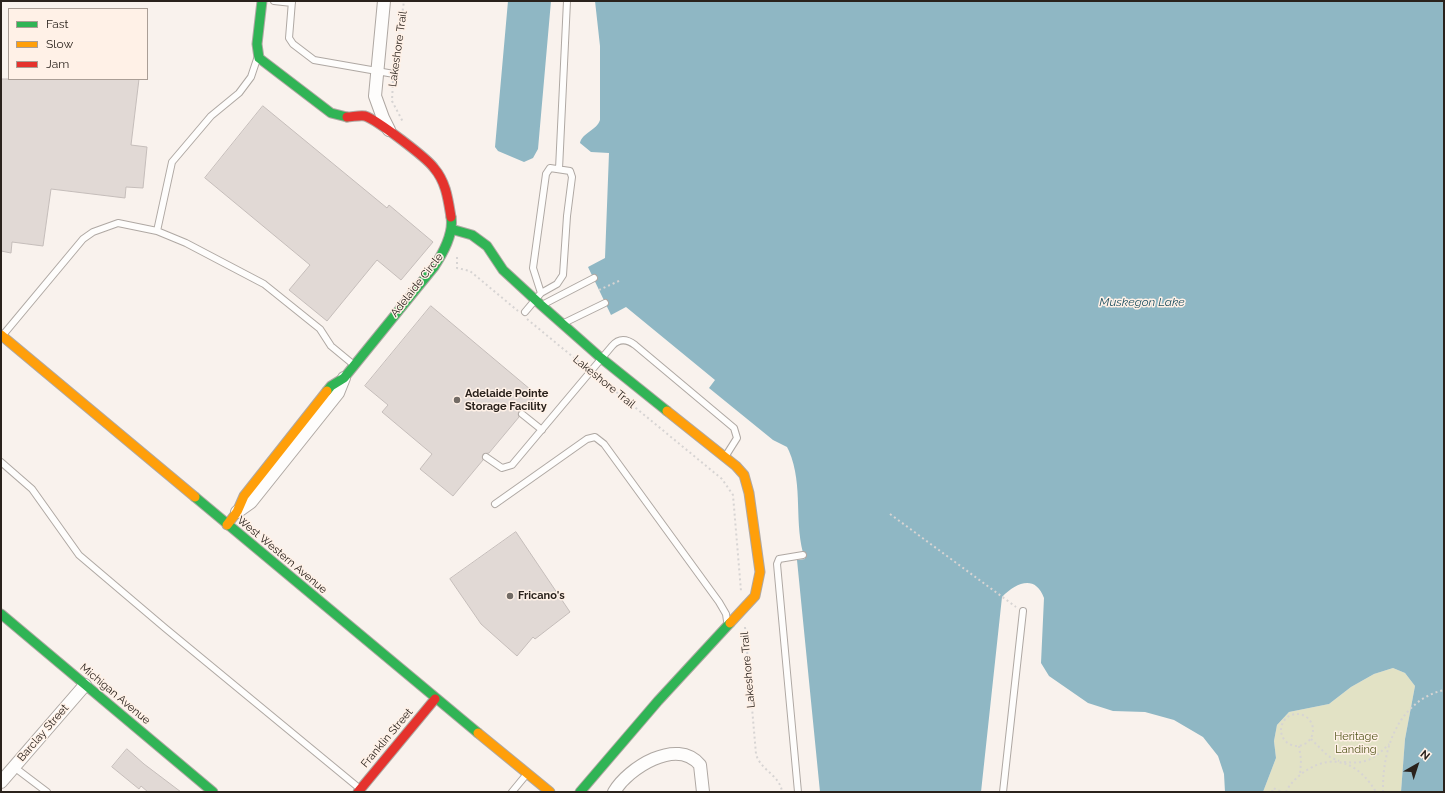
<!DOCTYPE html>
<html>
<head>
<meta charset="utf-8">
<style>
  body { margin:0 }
  #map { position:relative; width:1445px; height:793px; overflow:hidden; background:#f9f2ed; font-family:Raleway,sans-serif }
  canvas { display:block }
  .frame { position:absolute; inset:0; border:2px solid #2a221c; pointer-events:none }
  .legend { position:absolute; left:8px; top:8px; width:140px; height:72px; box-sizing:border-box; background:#fff1e7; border:1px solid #aa9e96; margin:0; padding:5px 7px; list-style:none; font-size:12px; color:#2a221c }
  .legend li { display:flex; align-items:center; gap:8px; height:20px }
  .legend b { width:20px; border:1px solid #aa9e96 }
  .north { position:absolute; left:1397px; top:745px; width:40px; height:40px; -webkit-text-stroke:3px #fff1e7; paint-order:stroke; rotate:39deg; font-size:11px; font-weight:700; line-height:16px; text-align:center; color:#2a221c }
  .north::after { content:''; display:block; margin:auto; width:14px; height:18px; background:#2a221c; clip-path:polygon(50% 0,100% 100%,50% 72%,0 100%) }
</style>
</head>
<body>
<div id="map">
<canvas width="1445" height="793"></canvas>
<div class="frame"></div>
<ul class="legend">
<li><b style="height:5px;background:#30b455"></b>Fast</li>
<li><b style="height:5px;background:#ff9f0a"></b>Slow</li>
<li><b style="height:5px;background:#e5322d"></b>Jam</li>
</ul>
<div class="north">N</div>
</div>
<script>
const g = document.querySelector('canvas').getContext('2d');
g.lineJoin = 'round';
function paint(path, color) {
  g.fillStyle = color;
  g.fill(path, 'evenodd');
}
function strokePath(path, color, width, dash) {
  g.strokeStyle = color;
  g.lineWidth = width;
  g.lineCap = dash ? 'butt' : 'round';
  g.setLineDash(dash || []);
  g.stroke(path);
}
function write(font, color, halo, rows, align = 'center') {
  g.font = font + ' Raleway,sans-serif';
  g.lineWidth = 3;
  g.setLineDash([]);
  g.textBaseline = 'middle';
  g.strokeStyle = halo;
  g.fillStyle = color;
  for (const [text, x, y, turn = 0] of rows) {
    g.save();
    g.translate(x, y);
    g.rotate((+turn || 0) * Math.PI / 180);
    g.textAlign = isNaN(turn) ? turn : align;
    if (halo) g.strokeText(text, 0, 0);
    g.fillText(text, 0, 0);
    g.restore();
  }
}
paint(new Path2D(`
  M1393 668 1405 673 1415 686 1405 739 1401 792H1263L1276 758 1274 741 1277 725 1289 712 1329 704 1351 687 1374 674Z`), '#e2e2c5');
paint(new Path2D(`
  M508 1H551L538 149 533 158 524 162 498 151 495 147Z
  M595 1H1444V792H1401L1405 739 1415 686 1405 673 1393 668 1374 674 1351 687 1329 704 1289 712 1277 725 1274 741 1276 758 1263 792H1225L1224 774 1218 756 1203 737 1174 720 1145 712 1113 711 1088 703 1049 676 1041 663 1044 598C1035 574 1016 583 1002 597L981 792H820L797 560 805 559C793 524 804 486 789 451L787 447 773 440 709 388 715 380 626 307 611 315 588 267 605 258 609 153 591 152 580 143C582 133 597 130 600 120V46Z`), '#8fb7c4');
const building = new Path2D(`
  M1 79H139L131 145 147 147 143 188 126 187 125 198 51 189 43 246 12 242 11 253 1 251Z
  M263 106 387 208 389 205 433 242 401 280 377 260 327 321 289 290 310 265 205 178Z
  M431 306 537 395 525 410 519 411V417L489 453 483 454V460L453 496 420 469 432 454 382 412 388 405 365 386Z
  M516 532 570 612 535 639 533 637 517 656 481 624 450 579Z
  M127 749 144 764 181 792H148L141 786 139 789 112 767Z`);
paint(building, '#e1d9d5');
strokePath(building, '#c5bdba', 1);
const lane = new Path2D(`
  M274 1 292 3
  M292 1 289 38 293 44 314 60 394 74
  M559 169 567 1
  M157 231 172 162 211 116 239 93 251 77 257 59
  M542 305 594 278
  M525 312 541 293 557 284 563 275 567 216 572 177 570 171 550 168 546 174 533 268 541 293
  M564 323 605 303
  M3 335 83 239 93 232 118 223 157 231 186 243 264 284 320 329 331 346 354 365
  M522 414 542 430
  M486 457 502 468 512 465 612 346C619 338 627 339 635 345L734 428 737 438 725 457
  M1 462 32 489 79 555 165 628 359 788
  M495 504 587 439 595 437 604 444 719 602 726 614 727 621
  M14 767 47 792
  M512 792 526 775
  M798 792 777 564 779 559 803 555
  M1003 792 1023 611`);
const street = new Path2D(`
  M384 1 375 96 383 118 389 130
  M237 512 251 502 338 393 344 378
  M1 782 85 685
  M614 792C628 768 677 737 700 765L703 792`);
const fast = new Path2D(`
  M262 1 257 44 259 58 331 113 347 117
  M451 229 472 235 487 246 503 270 541 305 601 358 667 411
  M327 391 331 386 344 378 434 267C443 253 454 234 451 217
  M195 497 478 733
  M1 614 213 792
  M580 792 658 701 730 623`);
const slow = new Path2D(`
  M1 335 195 497
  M667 411 736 466 744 475 749 493 760 572 755 596 730 623
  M227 525 237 512 244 496 327 391
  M478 733 550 792`);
const jam = new Path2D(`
  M347 117C352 117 360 115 365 116 377 120 427 158 434 168 446 182 448 199 451 217
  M358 792 435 699`);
strokePath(lane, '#afa8a3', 8);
strokePath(street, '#afa8a3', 14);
strokePath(fast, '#afa8a3', 11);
strokePath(slow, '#afa8a3', 11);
strokePath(jam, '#afa8a3', 11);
strokePath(new Path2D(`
  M395 65 404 1
  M393 81 392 101 403 122
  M457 257V268L470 271 518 311
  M599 290 621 280
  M527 319 584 366
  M597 376 722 479 733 495 741 591
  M890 514 1016 607
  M745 627 756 754C760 770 780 775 782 792
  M1281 730a16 16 0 1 1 32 0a16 16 0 1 1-32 0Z
  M1311 739 1328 756 1339 761
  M1299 746 1301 760 1300 775
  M1344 762C1366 764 1373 760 1389 744
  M1272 792 1273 788 1282 792
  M1286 792C1290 783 1299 775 1307 770 1336 752 1360 765 1376 792
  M1383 792C1382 749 1398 701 1444 690`), '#d7d4d3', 2, [2, 3]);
strokePath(lane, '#fefdfc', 6);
strokePath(street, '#fefdfc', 12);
strokePath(fast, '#30b455', 9);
strokePath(slow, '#ff9f0a', 9);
strokePath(jam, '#e5322d', 9);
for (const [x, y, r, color] of [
  [457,400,4,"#726b65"],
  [510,596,4,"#726b65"]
]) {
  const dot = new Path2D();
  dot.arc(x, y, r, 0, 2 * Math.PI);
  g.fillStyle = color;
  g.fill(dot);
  strokePath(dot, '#fff1e7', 1.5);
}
write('11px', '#2a221c', '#fff1e7', [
  ["Lakeshore Trail",398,49,-82],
  ["Adelaide Circle",417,285,-52],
  ["Lakeshore Trail",604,382,39],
  ["West Western Avenue",282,555,40],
  ["Lakeshore Trail",748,670,-95],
  ["Michigan Avenue",115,694,40],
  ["Barclay Street",43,733,-49],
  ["Franklin Street",387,738,-50]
]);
write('bold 11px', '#2a221c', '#fff1e7', [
  ["Adelaide Pointe",465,394],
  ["Storage Facility",465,407],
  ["Fricano's",518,596]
], 'left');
write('11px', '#54571d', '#fff1e7', [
  ["Heritage",1356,737],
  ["Landing",1356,750]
]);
write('italic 12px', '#1f5162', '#fff1e7', [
  ["Muskegon Lake",1142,302]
]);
</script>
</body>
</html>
